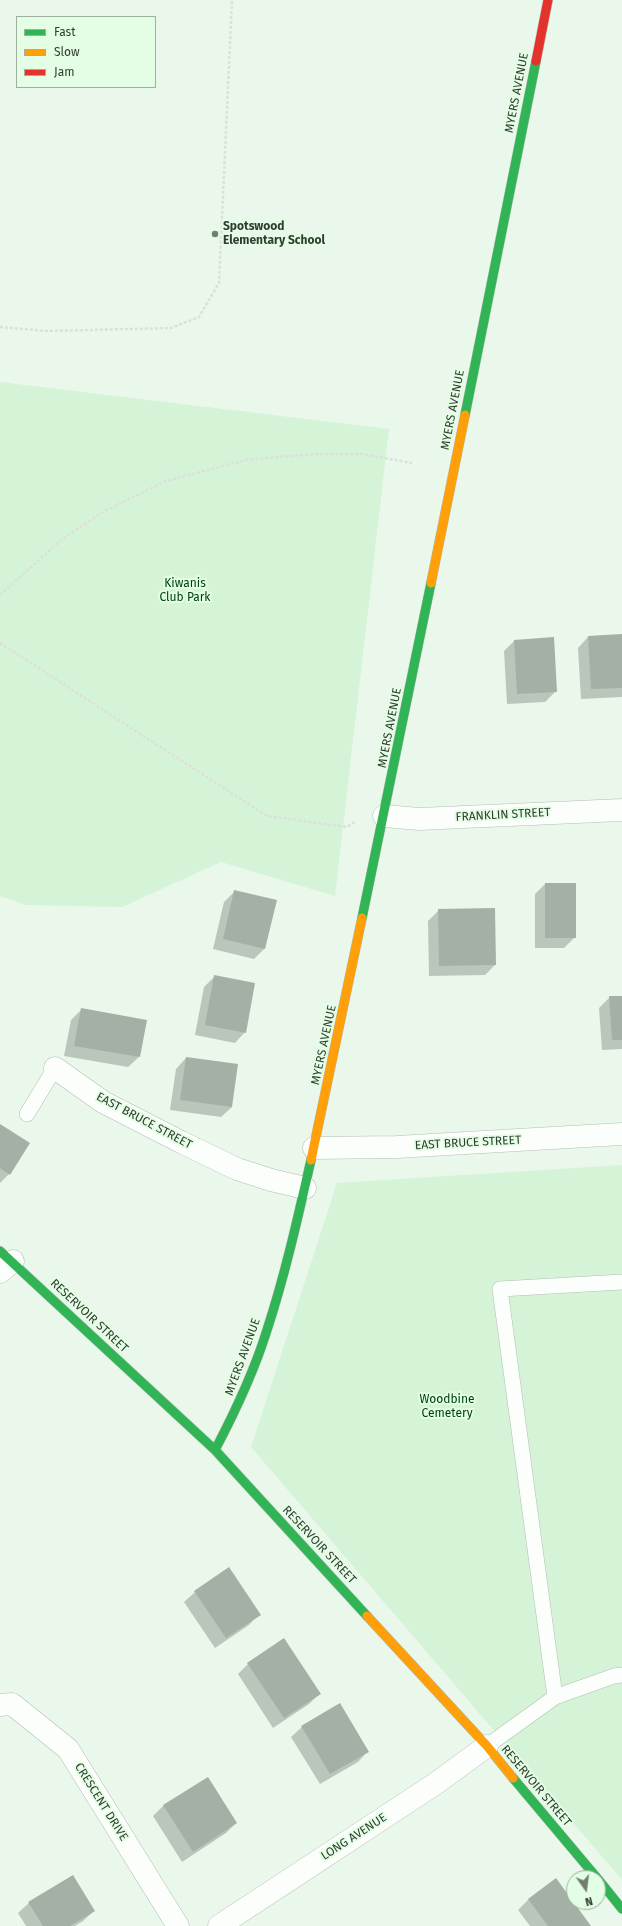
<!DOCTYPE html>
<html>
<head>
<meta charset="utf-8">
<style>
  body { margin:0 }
  #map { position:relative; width:622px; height:1926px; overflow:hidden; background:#e9f8ea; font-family:"Fira Sans",sans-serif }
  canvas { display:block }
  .legend { position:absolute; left:16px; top:16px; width:140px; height:72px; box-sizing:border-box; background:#e3fee4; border:1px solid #9cb09d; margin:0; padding:5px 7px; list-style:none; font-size:12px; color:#323c32 }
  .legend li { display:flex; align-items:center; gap:8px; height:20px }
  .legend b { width:20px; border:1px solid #9cb09d }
  .north { position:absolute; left:566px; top:1870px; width:40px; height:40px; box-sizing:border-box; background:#e3fee4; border:1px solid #9cb09d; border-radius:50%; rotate:166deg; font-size:11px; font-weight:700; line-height:16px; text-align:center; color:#323c32 }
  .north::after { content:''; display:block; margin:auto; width:14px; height:18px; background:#727e72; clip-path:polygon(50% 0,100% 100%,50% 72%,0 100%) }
</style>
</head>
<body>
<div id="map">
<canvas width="622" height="1926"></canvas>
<ul class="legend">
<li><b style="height:5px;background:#30b455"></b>Fast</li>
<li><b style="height:5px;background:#ff9f0a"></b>Slow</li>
<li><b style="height:5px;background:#e5322d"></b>Jam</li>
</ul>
<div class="north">N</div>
</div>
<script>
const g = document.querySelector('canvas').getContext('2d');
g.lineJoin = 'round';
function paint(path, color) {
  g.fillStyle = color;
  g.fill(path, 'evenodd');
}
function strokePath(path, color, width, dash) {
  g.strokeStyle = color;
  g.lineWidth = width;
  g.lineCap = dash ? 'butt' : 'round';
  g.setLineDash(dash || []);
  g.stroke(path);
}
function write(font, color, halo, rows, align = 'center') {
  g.font = font + ' "Fira Sans",sans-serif';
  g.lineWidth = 4;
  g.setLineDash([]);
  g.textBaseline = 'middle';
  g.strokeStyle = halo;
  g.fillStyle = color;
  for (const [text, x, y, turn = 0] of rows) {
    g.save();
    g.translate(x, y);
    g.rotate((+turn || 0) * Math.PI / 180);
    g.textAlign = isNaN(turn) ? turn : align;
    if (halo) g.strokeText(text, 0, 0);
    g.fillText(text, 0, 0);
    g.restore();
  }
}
paint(new Path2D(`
  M0 382 389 429 335 896 221 862 122 907 25 905 0 896Z
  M622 1165V1880L251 1447 337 1183Z`), '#d5f3d7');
paint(new Path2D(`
  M622 635V697L581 699 578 648 588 637Z
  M515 640 556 691 545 702 507 704 504 651Z
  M545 884H575V937L564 948H535V894Z
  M235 891 275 901 264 949 254 959 213 949 224 902Z
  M439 910 495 965 485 975 429 976 428 921Z
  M215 976 245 1032 235 1043 195 1035 204 987Z
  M610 997H622V1049L602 1050 599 1008Z
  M81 1010 139 1057 128 1067 64 1056 71 1020Z
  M186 1058 232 1107 221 1117 170 1110 176 1069Z
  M0 1125 9 1174 0 1183Z
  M195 1592 259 1614 249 1625 215 1648 184 1602Z
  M248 1664 320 1693 309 1704 273 1728 238 1674Z
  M302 1727 368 1751 358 1762 320 1784 291 1737Z
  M208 1778 236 1823 226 1833 182 1862 153 1816 163 1806Z
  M556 1880 590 1926H530L518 1910 528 1900Z
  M29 1903 94 1911 83 1921 75 1926H26L18 1913Z`), '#0003');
paint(new Path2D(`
  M622 634V688L591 689 588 636Z
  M554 637 557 692 517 694 514 640Z
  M545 883H576V938H545Z
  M234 890 277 900 265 949 223 939Z
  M495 908 496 965 439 966 438 909Z
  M214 975 255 983 246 1033 205 1025Z
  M609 996H622V1040H612Z
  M81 1008 147 1020 140 1057 74 1046Z
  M186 1057 238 1064 232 1107 180 1100Z
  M0 1124 30 1143 10 1175 0 1168Z
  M229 1567 261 1615 226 1638 194 1591Z
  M284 1638 321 1694 284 1718 247 1663Z
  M340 1703 369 1752 330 1774 301 1726Z
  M208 1777 237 1823 193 1852 163 1805Z
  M73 1875 95 1911 70 1926H43L28 1902Z
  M556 1878 591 1926H548L528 1899Z`), '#a4b0a5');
const lane = new Path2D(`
  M27 1114 55 1068
  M555 1697 500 1289 622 1282
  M487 1746 555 1697 614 1676 622 1675`);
const street = new Path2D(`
  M384 816 419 819 622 810
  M55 1068 103 1102 181 1142 237 1169 271 1180 305 1188
  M314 1148 397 1147 622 1134
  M0 1272 13 1261
  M0 1705 12 1704 68 1749 178 1926
  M219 1926 435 1784 487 1746`);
const fast = new Path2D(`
  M465 415 536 61
  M362 918 431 583
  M0 1251 215 1450 367 1616
  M215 1450C235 1412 254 1372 267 1330 285 1275 298 1217 311 1160
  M513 1778 597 1878
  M598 1879 622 1909`);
const slow = new Path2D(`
  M431 583 465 415
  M311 1160 362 918
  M367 1616 487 1746 513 1778`);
const jam = new Path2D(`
  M536 61 548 0`);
strokePath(lane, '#b2beb3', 16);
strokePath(street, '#b2beb3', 23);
strokePath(fast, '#b2beb3', 10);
strokePath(slow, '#b2beb3', 10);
strokePath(jam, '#b2beb3', 10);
strokePath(new Path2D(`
  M0 327 47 331 171 328 199 317 219 283 232 0
  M0 595 61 540 101 513 166 481 246 460 315 454H362L412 463
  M0 643 267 816 347 827 355 822`), '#dce0dc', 2.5, [3, 2]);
strokePath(lane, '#fcfefc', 15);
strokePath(street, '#fcfefc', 22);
strokePath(fast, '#30b455', 9);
strokePath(slow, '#ff9f0a', 9);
strokePath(jam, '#e5322d', 9);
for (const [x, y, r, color] of [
  [215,234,4,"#727e72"]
]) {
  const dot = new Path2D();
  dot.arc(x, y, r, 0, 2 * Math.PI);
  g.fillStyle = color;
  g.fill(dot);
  strokePath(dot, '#e3fee4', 1.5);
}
write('12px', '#323c32', '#e3fee4', [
  ["MYERS AVENUE",517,93,-79],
  ["MYERS AVENUE",453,410,-79],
  ["MYERS AVENUE",390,728,-79],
  ["FRANKLIN STREET",503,815,-3],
  ["MYERS AVENUE",324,1045,-78],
  ["EAST BRUCE STREET",144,1121,28],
  ["EAST BRUCE STREET",468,1143,-3],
  ["RESERVOIR STREET",89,1316,43],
  ["MYERS AVENUE",243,1357,-70],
  ["RESERVOIR STREET",319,1545,47],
  ["RESERVOIR STREET",536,1786,50],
  ["CRESCENT DRIVE",101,1802,58],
  ["LONG AVENUE",354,1837,-33]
]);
write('bold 12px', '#323c32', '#e3fee4', [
  ["Spotswood",223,227],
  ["Elementary School",223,241]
], 'left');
write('12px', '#004313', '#e3fee4', [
  ["Kiwanis",185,584],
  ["Club Park",185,598],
  ["Woodbine",447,1400],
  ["Cemetery",447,1414]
]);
</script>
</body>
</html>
